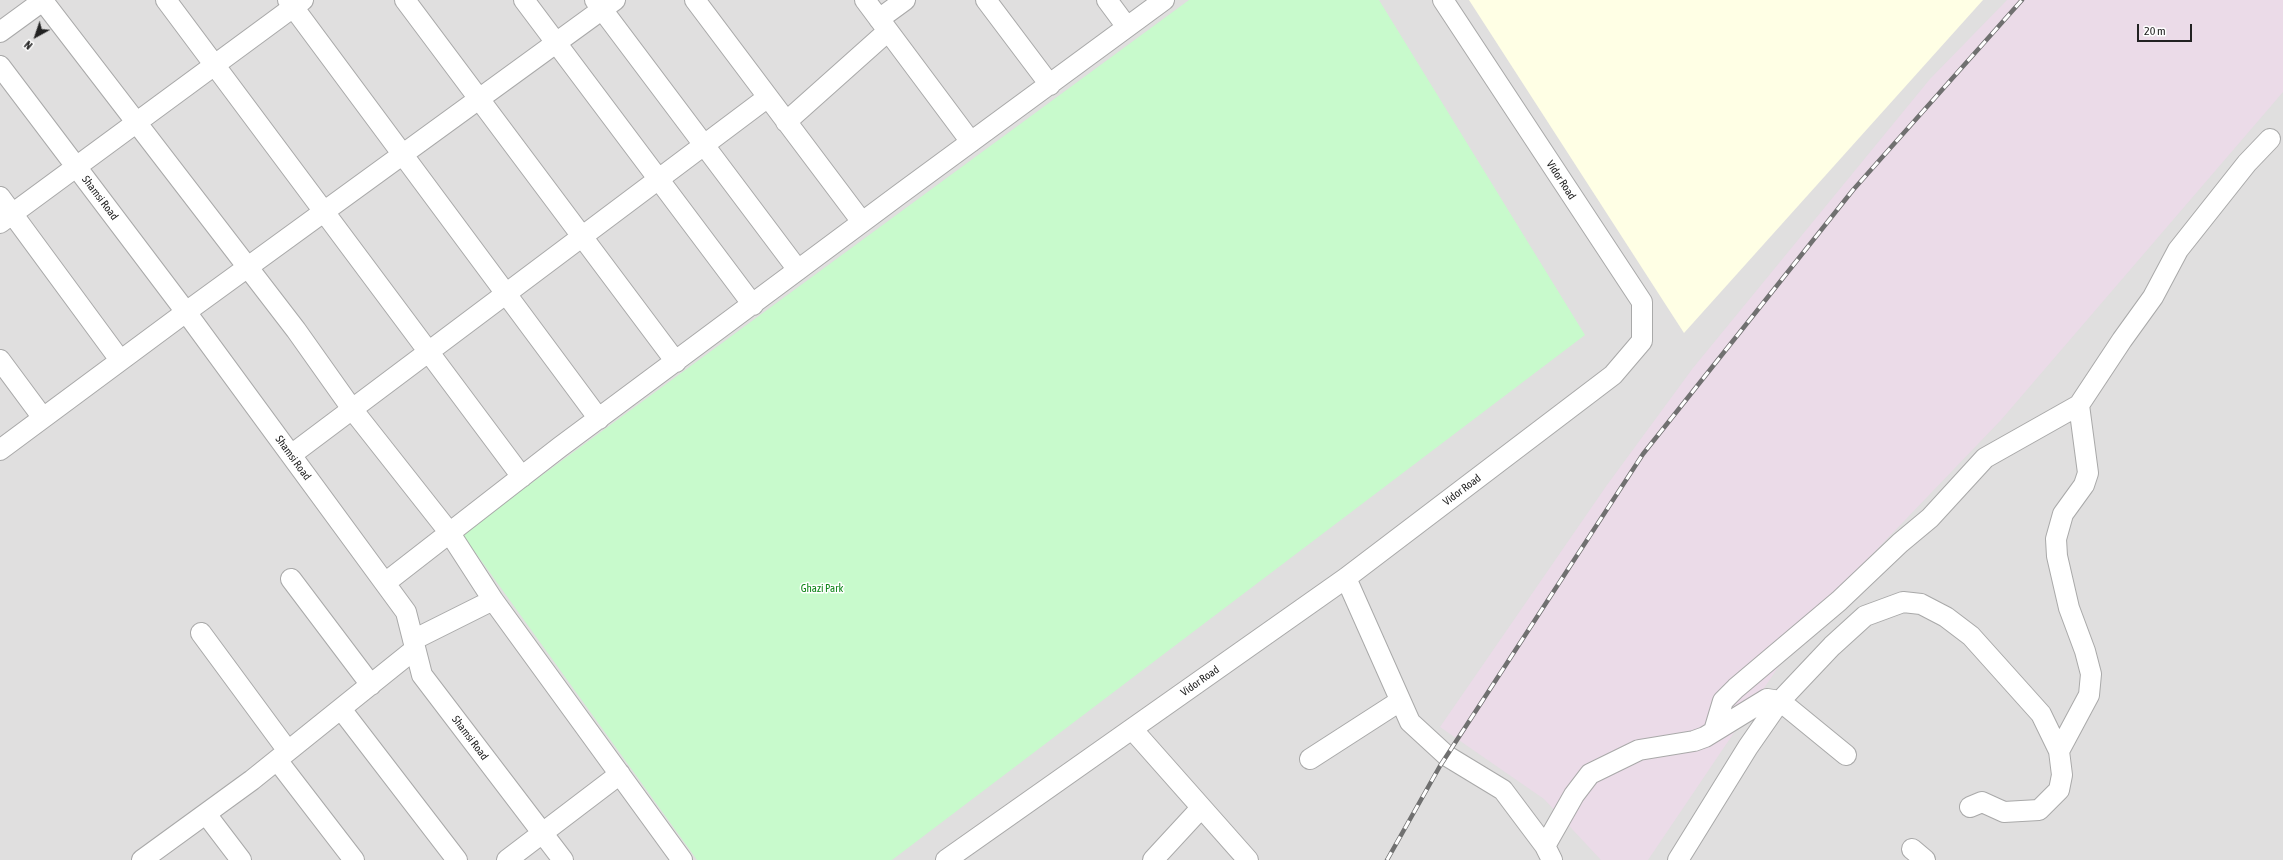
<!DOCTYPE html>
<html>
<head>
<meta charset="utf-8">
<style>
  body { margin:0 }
  #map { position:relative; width:2283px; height:860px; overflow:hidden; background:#f2efe9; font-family:"Asap Condensed",sans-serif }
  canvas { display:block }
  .north { position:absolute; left:16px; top:16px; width:40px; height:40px; -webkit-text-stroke:3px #fff; paint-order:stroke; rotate:220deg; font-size:11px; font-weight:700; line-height:16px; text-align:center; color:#222 }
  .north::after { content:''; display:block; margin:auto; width:14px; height:18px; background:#222; clip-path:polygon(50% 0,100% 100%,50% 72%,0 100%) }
  .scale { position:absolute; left:2137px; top:24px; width:55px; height:18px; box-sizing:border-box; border:2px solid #222; border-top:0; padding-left:5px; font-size:12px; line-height:14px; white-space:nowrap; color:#222; -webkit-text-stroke:3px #fff; paint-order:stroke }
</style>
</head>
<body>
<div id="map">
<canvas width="2283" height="860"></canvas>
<div class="north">N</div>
<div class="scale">20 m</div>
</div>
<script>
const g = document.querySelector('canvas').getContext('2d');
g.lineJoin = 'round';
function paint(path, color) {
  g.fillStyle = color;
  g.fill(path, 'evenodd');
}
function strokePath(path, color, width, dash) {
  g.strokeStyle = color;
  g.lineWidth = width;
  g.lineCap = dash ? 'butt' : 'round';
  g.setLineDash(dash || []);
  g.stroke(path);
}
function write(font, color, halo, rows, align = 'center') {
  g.font = font + ' "Asap Condensed",sans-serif';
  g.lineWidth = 3;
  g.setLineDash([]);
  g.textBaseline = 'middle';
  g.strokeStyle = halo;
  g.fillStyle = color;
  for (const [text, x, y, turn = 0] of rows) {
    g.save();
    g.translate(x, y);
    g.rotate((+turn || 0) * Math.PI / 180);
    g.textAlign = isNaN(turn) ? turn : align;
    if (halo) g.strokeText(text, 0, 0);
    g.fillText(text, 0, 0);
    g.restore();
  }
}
paint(new Path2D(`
  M0 0H2283V860H0Z`), '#e0dfdf');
paint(new Path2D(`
  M2007 0H2283V92L2001 420 1812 617 1648 860H1601L1544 799 1440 727 1607 485 1693 368 1930 79Z`), '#ebdbe8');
paint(new Path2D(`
  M1469 0H1983L1684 333Z`), '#ffffe5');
paint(new Path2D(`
  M1189 0H1379L1585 335 892 860H697L462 534Z`), '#c8facc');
const minor = new Path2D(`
  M166 0 522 477
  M288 0 599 419
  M405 0 676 362
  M524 0 753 305
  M595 0 798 270
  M695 0 862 222
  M865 0 971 142
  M986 0 1050 85
  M1107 0 1127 27
  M43 1 296 330 352 409 449 532 493 600 682 860
  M879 19 905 0
  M0 32 44 0
  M0 66 186 312 406 612 422 675 563 860
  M786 122 888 31
  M0 197 120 360
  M0 223 303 0
  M0 360 43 418
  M0 450 186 312 615 0
  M291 455 768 97
  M1346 578 1410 722 1447 756 1503 790 1545 846 1552 860
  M291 579 371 685
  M385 583 560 447 900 194 1164 0
  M201 633 288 751
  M413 640 493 600
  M341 709 457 860
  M1132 729 1248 860
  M1714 731 1723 701 1736 688 1839 601 1900 543 1930 518 1985 458 2079 405 2122 340 2153 297 2178 250 2247 163 2270 139
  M2059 751 2089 695 2091 674 2085 651 2069 608 2057 556 2056 539 2063 514 2084 485 2088 473 2079 405
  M1310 759 1400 701
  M277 760 354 860
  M206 814 241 860
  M1545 846 1574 795 1590 774 1639 750 1694 741 1705 737 1767 699 1780 701 1846 755
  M1912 849 1925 860
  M142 860 252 780 415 649
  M507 860 620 774
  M946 860 1346 578 1613 375 1642 341V302L1443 0
  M1153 860 1201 808
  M1678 860 1748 747 1780 701 1832 646 1865 616 1903 602 1921 604 1946 617 1971 636 2041 714 2059 751 2062 775 2059 790 2039 810 2004 812 1982 802 1970 807`);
strokePath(minor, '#a9a9a9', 22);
strokePath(minor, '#fff', 20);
const rail = new Path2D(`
  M1387 860 1440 766 1643 454 1853 190 2022 0`);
strokePath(rail, '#707070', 4.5);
strokePath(rail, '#fff', 3, [9]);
write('11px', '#222', '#fff', [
  ["Vidor Road",1561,180,57],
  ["Shamsi Road",100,198,53],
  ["Shamsi Road",293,458,54],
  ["Vidor Road",1462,490,-37],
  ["Vidor Road",1200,681,-35],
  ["Shamsi Road",470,738,53]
]);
write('11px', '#0c8416', '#fff', [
  ["Ghazi Park",822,589]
]);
</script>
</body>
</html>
